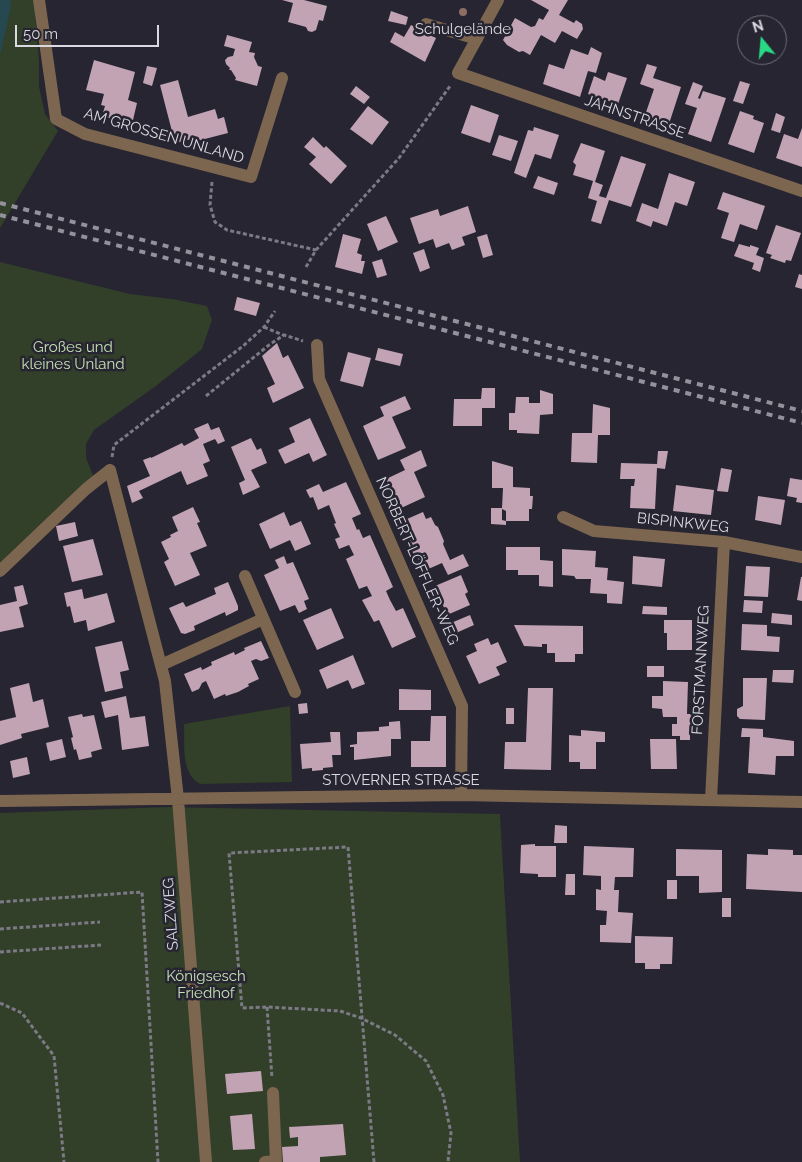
<!DOCTYPE html>
<html>
<head>
<meta charset="utf-8">
<style>
  body { margin:0 }
  #map { position:relative; width:802px; height:1162px; overflow:hidden; background:#262531; font-family:Raleway,sans-serif }
  canvas { display:block }
  .north { position:absolute; left:737px; top:15px; width:50px; height:50px; box-sizing:border-box; background:#262531; border:1px solid #6e6d77; border-radius:50%; rotate:343deg; font-size:14px; font-weight:700; line-height:20px; text-align:center; color:#d9d9e1 }
  .north::after { content:''; display:block; margin:auto; width:18px; height:22px; background:#28d885; clip-path:polygon(50% 0,100% 100%,50% 72%,0 100%) }
  .scale { position:absolute; left:15px; top:25px; width:144px; height:22px; box-sizing:border-box; border:2px solid #d9d9e1; border-top:0; padding-left:6px; font-size:15px; line-height:18px; white-space:nowrap; color:#d9d9e1; -webkit-text-stroke:4px #262531; paint-order:stroke }
</style>
</head>
<body>
<div id="map">
<canvas width="802" height="1162"></canvas>
<div class="north">N</div>
<div class="scale">50 m</div>
</div>
<script>
const g = document.querySelector('canvas').getContext('2d');
g.lineJoin = 'round';
function paint(path, color) {
  g.fillStyle = color;
  g.fill(path, 'evenodd');
}
function strokePath(path, color, width, dash) {
  g.strokeStyle = color;
  g.lineWidth = width;
  g.lineCap = dash ? 'butt' : 'round';
  g.setLineDash(dash || []);
  g.stroke(path);
}
function write(font, color, halo, rows, align = 'center') {
  g.font = font + ' Raleway,sans-serif';
  g.lineWidth = 5;
  g.setLineDash([]);
  g.textBaseline = 'middle';
  g.strokeStyle = halo;
  g.fillStyle = color;
  for (const [text, x, y, turn = 0] of rows) {
    g.save();
    g.translate(x, y);
    g.rotate((+turn || 0) * Math.PI / 180);
    g.textAlign = isNaN(turn) ? turn : align;
    if (halo) g.strokeText(text, 0, 0);
    g.fillText(text, 0, 0);
    g.restore();
  }
}
paint(new Path2D(`
  M0 0H34L39 60V86L45 114 58 131 0 228Z
  M0 262 130 294 172 299 207 306 212 320 202 349 156 386 94 430 86 444V458L95 480 0 567Z
  M290 706 292 782 200 784C180 772 185 744 184 724Z
  M168 807 500 814 520 1162H0V813Z`), '#323f29');
paint(new Path2D(`
  M0 0H10L11 6 0 56Z`), '#264850');
paint(new Path2D(`
  M282 0H304L327 6 323 21 319 20 316 30 312 32 308 31 306 27 288 22 293 3Z
  M531 0H568L559 15 574 23 576 20 582 24 583 29 577 39 562 31 555 43 541 35 530 55 523 51 519 52 507 45 503 40 515 18 531 27 535 26 539 18 543 20 549 10Z
  M391 11 408 17 406 25 388 21Z
  M411 25 436 38 425 62 390 42 395 32 404 37Z
  M227 35 252 42 249 52 255 53 254 57 258 66 262 67 257 86 235 80 236 78 231 70H229L230 68 226 64 225 60 228 57 233 56 235 49 224 46Z
  M591 47 602 53 596 73 588 71 580 97 543 84 549 64 564 69 571 49 588 55Z
  M94 60 135 72 128 100 137 103 133 120 121 117 120 121 102 116 105 106 101 105 104 94 86 90Z
  M647 64 657 67 653 78 681 87 668 127 644 118 654 89 640 84Z
  M147 66 157 68 152 86 143 83Z
  M608 72 627 78 618 104 588 94 594 76 605 81Z
  M178 80 188 117 215 109 218 119 224 117 228 133 197 141 196 138 175 143 160 85Z
  M740 81 750 84 743 104 733 101Z
  M693 82 703 86 698 98 700 99 703 91 726 98 711 142 688 134 697 108 685 104Z
  M356 86 370 97 364 104 350 94Z
  M471 105 499 115 490 143 461 133Z
  M368 106 389 122 372 145 350 129Z
  M740 111 754 116 753 119 764 123 754 153 728 144Z
  M776 113 785 117 780 133 771 130Z
  M534 127 559 135 551 159 535 154 526 178 514 173 528 130 533 131Z
  M802 128V167L776 158 784 134 798 139Z
  M499 135 518 141 511 161 492 155Z
  M313 137 324 148 326 146 347 166 331 184 309 164 316 157 304 147Z
  M581 143 605 151 595 182 603 185 599 196 606 198 621 156 646 164 631 207 609 200 601 224 591 221 597 201 588 198 593 181 573 175 576 165 573 162Z
  M669 173 695 182 687 206 675 202 667 226 653 221 651 227 636 221 642 203 658 209Z
  M538 176 558 183 554 195 533 188Z
  M723 192 765 206 757 230 740 224 734 242 721 238 729 213 717 209Z
  M468 206 476 232 462 237 465 245 452 250 449 243 436 248 433 239 419 244 410 218 438 209 440 216Z
  M386 216 398 242 378 251 367 224Z
  M776 225 801 233 791 261 786 260 785 263 770 258 772 255 766 253Z
  M343 234 361 239 357 253 362 255 361 261H365L362 274 335 267Z
  M487 234 493 255 483 258 477 237Z
  M739 244 750 247V245L759 248 756 255 764 258 760 272 752 269 754 263 734 256Z
  M424 249 430 268 420 272 413 253Z
  M382 259 387 275 377 278 372 262Z
  M799 274 802 275V289L795 287Z
  M237 297 260 303 256 316 234 310Z
  M277 343 283 358 288 355 304 388 273 403 267 388 275 384 262 356Z
  M378 348 403 354 400 366 375 360Z
  M348 352 371 358 363 387 340 381Z
  M482 388H495V408H482V426H453L454 399H481Z
  M540 390 553 394V414L540 415 539 434 517 433V430H509V413H515L516 397H529V403H540Z
  M405 396 411 409 392 417 406 448 378 460 363 426 384 416 380 407Z
  M593 404 610 408V435H598L597 463 571 462 572 433H592Z
  M310 418 327 455 313 462 309 453 285 464 278 450 295 442 289 428Z
  M208 423 211 430 219 427 225 441 218 444 215 439 203 444 210 461 203 464 208 476 187 485 181 471 139 491 143 498 132 503 127 486 150 476 143 460 151 457V458L182 443 184 446 199 438 194 429Z
  M251 438 257 450 261 448 267 463 251 470 260 487 243 495 239 483 245 480 231 447Z
  M421 450 427 466 414 472 425 497 399 509 386 479 405 470 400 460Z
  M658 451H668L665 469 657 468 655 509 630 508 631 486H634L635 479H620L621 463 657 464Z
  M492 461 513 467V487L530 488V496H533L532 509H529V521H506V511L502 509V520L506 521V525L491 524V508H502L503 488H492Z
  M721 468 732 470 728 492 717 491Z
  M790 478 802 480V503L796 502 797 498 787 496Z
  M346 482 361 514 352 518 357 530 359 529 363 538 370 535 393 587 386 591 390 600 396 611 403 608 416 637 392 648 379 620 374 622 362 600 372 596 367 586 359 589 346 559 354 555 349 545 339 549 335 539 340 537 334 524 336 523 329 505 318 510 313 497 310 498 306 490 319 484 323 492Z
  M676 485 714 490 711 515 673 511Z
  M758 496 785 500 781 525 755 520Z
  M193 507 200 522 197 523 207 546 190 553 200 575 175 586 164 562 169 559 161 542 171 537 170 535 178 531 172 517Z
  M284 512 290 526 301 521 311 544 295 551 290 540 270 549 259 524Z
  M423 512 426 519 431 517 435 525 438 527 444 541 443 544 450 560 463 554 469 566 448 575 442 563 426 570 423 563 421 564 417 556 414 555 407 540 409 537 405 529 411 526 407 519Z
  M75 522 78 536 59 541 56 526Z
  M93 539 103 575 72 582 63 546Z
  M506 547H540V560L553 561V587L539 586V575H518V570H506Z
  M562 549 596 551 595 567 608 568 607 580 624 582 622 604 607 603V594L590 593 591 579H576L574 576 562 575Z
  M284 556 287 564 293 562 309 599 304 601 307 609 299 613 295 605 280 611 264 575 279 568 275 560Z
  M633 556 665 559 662 587 632 584Z
  M746 566 770 567 768 597 744 596Z
  M461 575 468 592 465 594 470 605 447 615 435 586Z
  M801 577H802V601L797 600Z
  M228 582 238 606V610L226 616 225 612 194 626 195 630 185 634 181 633 169 608 183 602 186 607 216 594 214 588Z
  M23 585 28 604 19 607 24 627 0 632V605L17 601 14 587Z
  M82 589 84 599 107 593 115 622 88 631 86 620 74 623 70 606 67 607 64 593Z
  M744 600 763 601 762 613 743 612Z
  M643 606 667 607V615L642 614Z
  M331 608 344 638 317 650 303 620Z
  M772 613 792 615V625L771 623Z
  M470 615 474 625 456 633 451 623Z
  M664 620H692V650H667V633H664Z
  M742 624 767 625V636L780 637 779 652 741 650Z
  M514 625 583 626V654H575V662H555V653H547V644H542V647L524 646Z
  M488 638 491 645 498 642 507 662 496 667 500 675 479 684 466 656 477 651 474 644Z
  M122 641 129 670 120 672 123 688 105 692 95 647Z
  M261 641 269 658 261 661 256 659 251 661 259 679 248 684 249 686 238 692 226 696 225 694 214 699 206 681 202 683 199 689 192 692 184 674 201 667 202 670 212 665 211 662 234 652 235 655 245 650 244 648Z
  M353 655 365 684 352 689 348 680 327 689 319 670Z
  M647 666H664V677H647Z
  M773 670H794L793 683 772 682Z
  M743 678H767L765 720 740 719 737 716V709L743 706Z
  M663 681 688 682 687 714H694L693 725H690V740H680V736H672V724H677V717H663L662 709 652 708V696H663Z
  M29 683 33 702 43 699 49 727 21 734 22 738 0 745V721L16 717 10 688Z
  M528 688H553L551 770 504 769 505 742H526Z
  M399 689 431 690V710H399Z
  M126 696 130 718 145 716 149 746 122 750 118 715 105 718 101 702Z
  M307 703 308 713 299 714 298 704Z
  M506 708H514V724H506Z
  M82 714 83 717 94 715 102 749 91 752 92 757 79 760 76 749 74 750 71 738 73 737 68 717Z
  M431 716H446V767H411V741H430Z
  M400 721 401 739H391V756L354 760V747H350V745L357 744V732L379 731V727L389 726V722Z
  M742 728 763 729V737L794 741V756H776L775 775 748 773 750 737H741Z
  M581 730 605 732V742H596V769H580V762H569V735L581 736Z
  M330 732H340L341 755H332L333 767 323 768V770L312 771V768L302 769 300 744 331 742Z
  M62 739 66 757 50 761 46 743Z
  M650 739H676L677 769H651Z
  M27 757 30 774 13 778 10 761Z
  M555 825 567 826V843H554Z
  M535 844V846H556V877H538V874L520 873 521 845Z
  M584 846 634 848 633 877H615L614 890H619L618 912 633 913 631 943 600 942V925H606L607 911 596 910V889L601 890V876L583 875Z
  M676 849 722 850V892L699 893V876H676Z
  M768 849 793 850V855H802V892L746 889 747 854 768 855Z
  M566 874H575V895H565Z
  M667 880H677V899H667Z
  M722 898H731V917H722Z
  M635 936 673 937 672 964H660V969H645V963H635Z
  M261 1071 263 1091 227 1094 225 1074Z
  M252 1114 255 1149 233 1150 230 1116Z
  M343 1124 346 1155 320 1157V1162H283L282 1147 298 1146V1137L290 1138 289 1127Z`), '#c1a3b4');
strokePath(new Path2D(`
  M212 182 210 205 215 222 227 230 316 250
  M306 267 316 250 399 158 450 86
  M264 327 283 335
  M206 396 269 345 284 335 303 341
  M112 457 114 445 243 346 264 327 275 311
  M0 902 142 892 158 1162
  M0 929 100 922
  M0 952 101 945
  M0 1003 22 1013 54 1056 64 1162
  M267 1007 272 1078
  M374 1162 348 847 229 853 242 1008 267 1007 340 1011 361 1018 395 1035 426 1061 443 1095 451 1133 448 1162`), '#7b7a85', 3, [4, 2.5]);
strokePath(new Path2D(`
  M39 0 56 119 85 134 251 177 282 78
  M498 0 458 73 802 191
  M426 24 477 39
  M317 345 319 379 462 706 461 795
  M563 517 594 531 724 542 802 557
  M0 571 86 489 110 470 165 681 178 799 206 1162
  M245 576 295 692
  M161 665 263 619
  M711 800 724 542
  M0 801 461 795 802 802
  M265 1162 276 1161 273 1093`), '#7d664f', 12);
strokePath(new Path2D(`
  M0 203 802 411
  M0 215 802 423`), '#93929c', 4, [6, 6]);
for (const [x, y, r, color] of [
  [463,12,5,"#8d6e63"]
]) {
  const dot = new Path2D();
  dot.arc(x, y, r, 0, 2 * Math.PI);
  g.fillStyle = color;
  g.fill(dot);
  strokePath(dot, '#262531', 2);
}
write('15px', '#d9d9e1', '#262531', [
  ["Schulgelände",463,29]
]);
write('15px', '#d9d9e1', '#262531', [
  ["JAHNSTRASSE",635,117,19],
  ["AM GROSSEN UNLAND",164,136,16],
  ["BISPINKWEG",683,523,6],
  ["NORBERT-LÖFFLER-WEG",417,561,66],
  ["FORSTMANNWEG",701,670,-87],
  ["STOVERNER STRASSE",401,780],
  ["SALZWEG",171,914,-94]
]);
write('15px', '#c4e1b1', '#262531', [
  ["Großes und",73,347],
  ["kleines Unland",73,364],
  ["Königsesch",206,976],
  ["Friedhof",206,993]
]);
</script>
</body>
</html>
